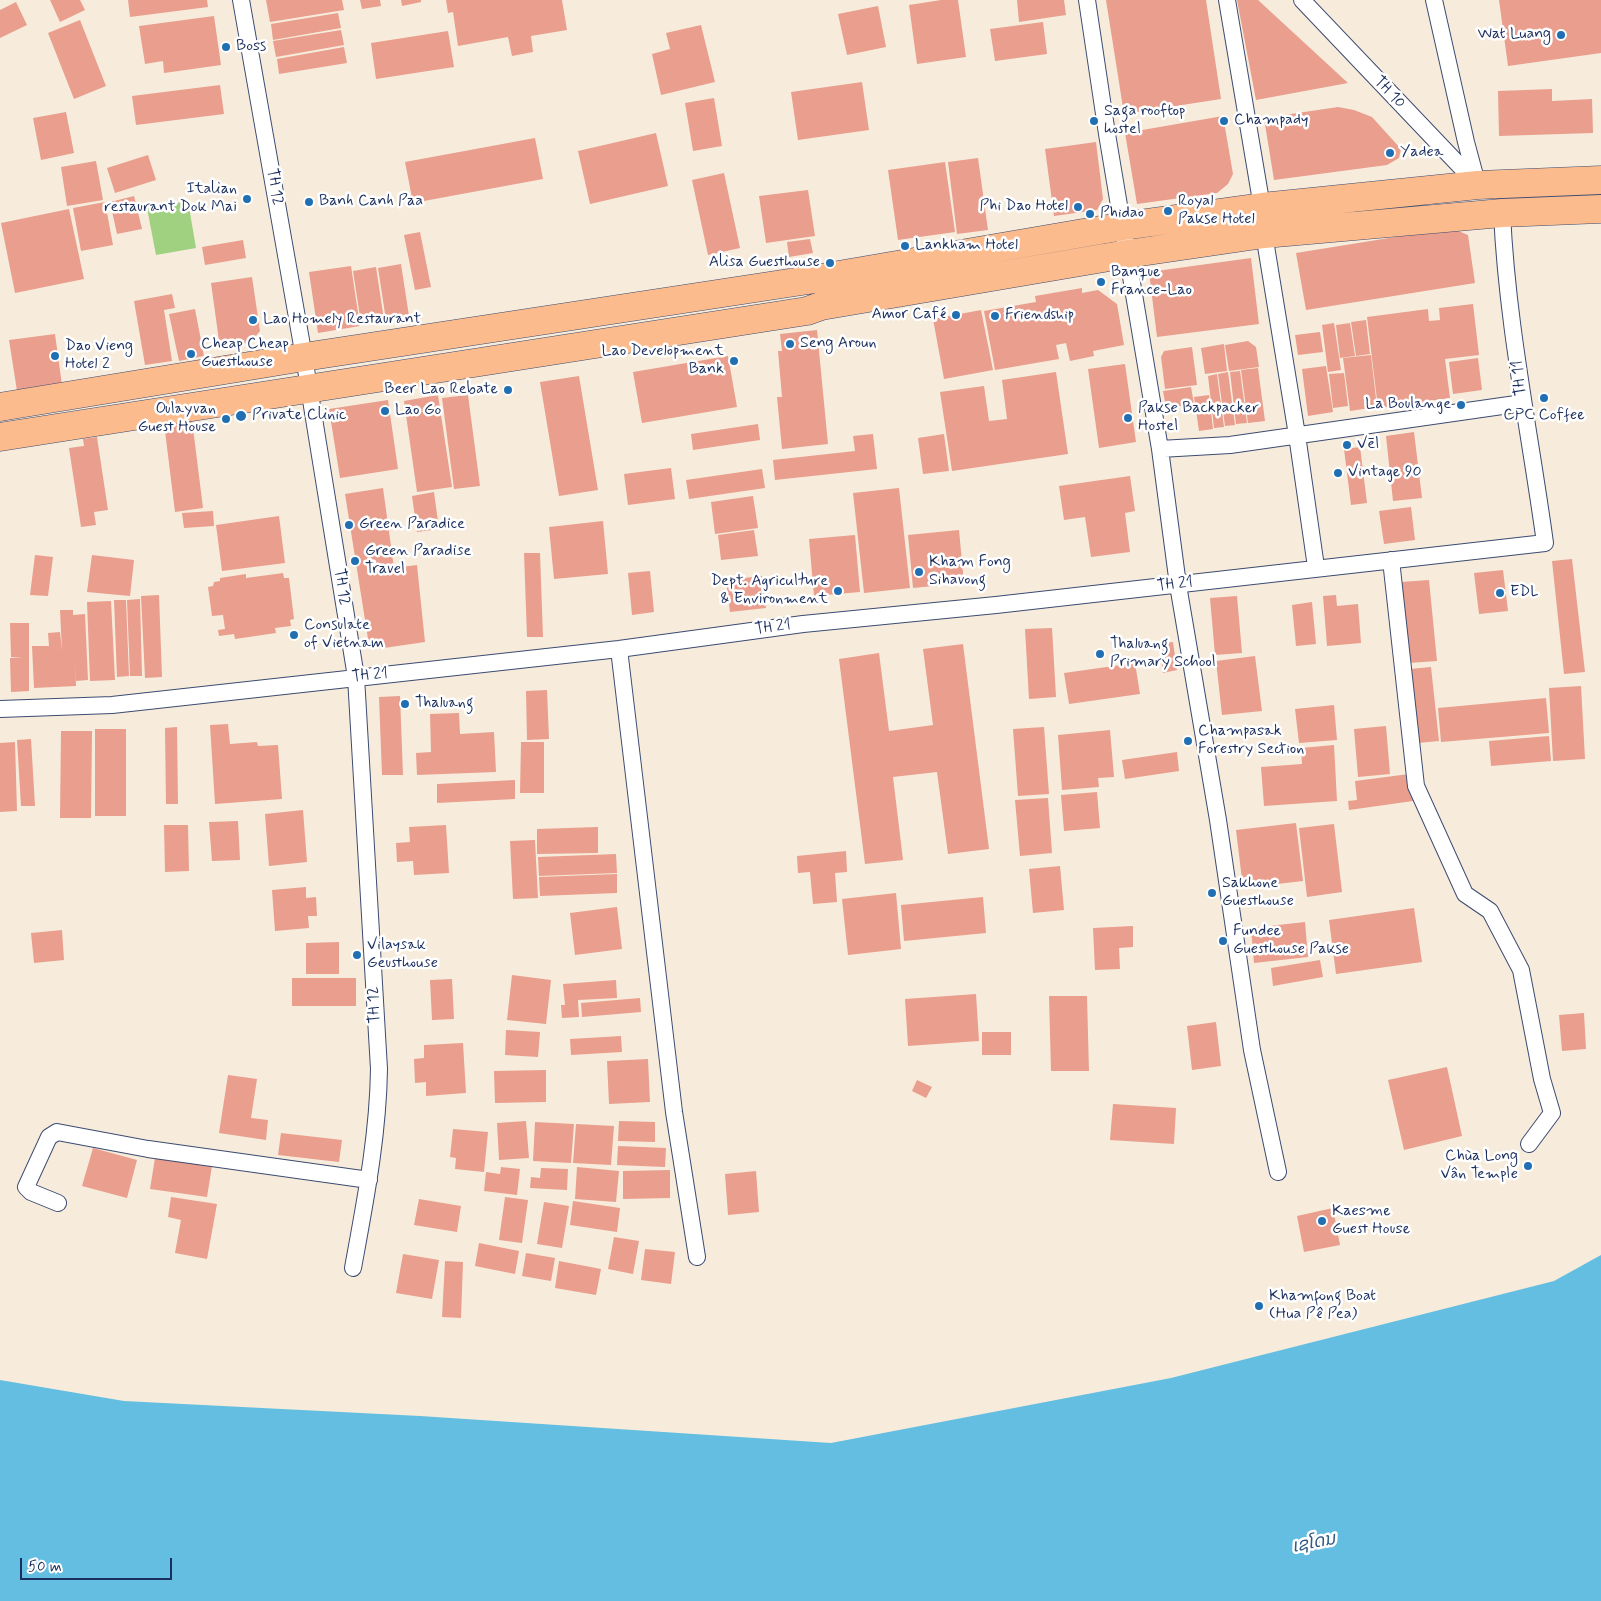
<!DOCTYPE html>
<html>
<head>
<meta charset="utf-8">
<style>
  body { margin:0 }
  #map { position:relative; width:1601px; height:1601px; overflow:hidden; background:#f7ecdb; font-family:Mynerve,sans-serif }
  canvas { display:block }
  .scale { position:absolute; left:20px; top:1558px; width:152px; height:22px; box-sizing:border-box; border:2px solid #1b2f5e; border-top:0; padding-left:6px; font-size:15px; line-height:18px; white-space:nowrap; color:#1b2f5e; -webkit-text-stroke:4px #fff; paint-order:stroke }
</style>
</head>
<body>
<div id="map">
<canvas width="1601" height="1601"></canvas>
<div class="scale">50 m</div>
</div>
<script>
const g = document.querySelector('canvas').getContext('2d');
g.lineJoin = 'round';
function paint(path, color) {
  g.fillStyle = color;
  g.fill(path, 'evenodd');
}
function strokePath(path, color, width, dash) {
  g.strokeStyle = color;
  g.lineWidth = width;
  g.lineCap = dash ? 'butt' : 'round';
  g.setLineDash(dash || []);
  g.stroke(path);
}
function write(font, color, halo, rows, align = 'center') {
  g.font = font + ' Mynerve,"Noto Sans Lao",sans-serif';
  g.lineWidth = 5;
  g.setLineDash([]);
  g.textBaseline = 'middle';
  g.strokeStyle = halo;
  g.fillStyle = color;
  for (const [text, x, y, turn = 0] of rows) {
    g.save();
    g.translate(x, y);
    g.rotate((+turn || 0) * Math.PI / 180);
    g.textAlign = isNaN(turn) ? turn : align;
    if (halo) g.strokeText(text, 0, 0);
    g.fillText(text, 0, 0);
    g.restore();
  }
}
paint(new Path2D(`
  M188 201 196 248 156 255 147 208Z`), '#9fd180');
paint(new Path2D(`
  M1601 1255V1601H0V1380L124 1401 420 1416 831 1443 1171 1378 1554 1281Z`), '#64bee2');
paint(new Path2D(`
  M50 0H80L85 10 60 22Z
  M128 0H207L208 7 130 17Z
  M266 0H342L344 10 270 22Z
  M360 0H380L381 6 362 9Z
  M401 0H421V2L402 6Z
  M446 0H562L567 30 531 36 533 52 512 56 508 37 458 46 453 12 448 13Z
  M941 0H958L966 57 917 64 909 5Z
  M1017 0H1064L1066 15 1019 22Z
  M1106 0H1206L1221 99 1124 114Z
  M1237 0H1258L1348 83 1256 100Z
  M1499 0H1601V53L1508 66Z
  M16 2 27 25 0 38V10Z
  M878 6 886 47 847 55 838 14Z
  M338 13 341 28 273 40 271 24Z
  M214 16 221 65 164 73 163 61 145 64 139 26Z
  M80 20 106 86 74 99 48 33Z
  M1043 22 1047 54 995 61 990 29Z
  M701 25 715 82 661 95 652 54 670 49 666 33Z
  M341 30 344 45 276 57 273 41Z
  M448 31 454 67 376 79 371 43Z
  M344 47 347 63 279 74 277 59Z
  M862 82 869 130 798 140 791 92Z
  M220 85 224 114 136 125 132 96Z
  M1552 89V101L1592 99 1593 133 1499 136 1498 91Z
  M714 98 722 146 693 151 685 103Z
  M1338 107 1354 110 1372 117 1401 149 1399 158 1387 165 1274 180 1264 118Z
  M66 112 74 153 41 160 33 118Z
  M1223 116 1233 174 1228 184 1217 193 1137 204 1125 133Z
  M656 133 668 186 590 204 578 151Z
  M535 138 543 179 413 203 405 162Z
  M1096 142 1103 199 1097 210 1054 216 1045 149Z
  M148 155 156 180 115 193 107 168Z
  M978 158 988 230 957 234 948 162Z
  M96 161 103 200 67 206 61 167Z
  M945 162 955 232 898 240 888 170Z
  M724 173 740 248 708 255 692 180Z
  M808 190 815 236 766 243 759 196Z
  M134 196 142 229 117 234 110 202Z
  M105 202 113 245 81 251 73 208Z
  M69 209 84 279 15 293 1 223Z
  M1451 228 1468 235 1475 283 1306 310 1296 253Z
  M420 232 431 287 415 290 404 235Z
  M810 239 813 253 789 257 787 242Z
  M243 240 246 258 205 265 202 247Z
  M1251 258 1259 324 1157 337 1149 272Z
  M401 264 409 316 386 320 378 268Z
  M351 266 360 326 318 333 309 272Z
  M376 267 384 320 361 323 353 271Z
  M252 277 260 331 250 343 220 348 211 283Z
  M1082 288V293L1098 290 1117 304 1124 345 1093 351 1094 356 1070 361 1066 343 1056 345 1059 359 995 370 984 311 1036 302 1035 296Z
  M172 294 175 308 164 310 172 361 145 365 134 301Z
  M1473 304 1479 355 1445 359 1450 398 1378 408 1367 317 1428 309 1429 321 1440 320 1439 308Z
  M195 309 204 356 179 361 169 314Z
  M981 310 993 370 944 379 933 319Z
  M1366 320 1370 354 1356 356 1351 322Z
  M1334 323 1341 370 1328 372 1322 325Z
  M1350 323 1355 356 1340 358 1336 325Z
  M817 330 828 444 782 449 777 397H782L778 351H782L780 334Z
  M1320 332 1323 352 1298 355 1295 335Z
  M55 334 62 385 17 391 9 340Z
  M1248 341 1256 347 1259 367 1229 371 1225 345Z
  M1224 344 1227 371 1205 374 1201 348Z
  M1192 347 1197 385 1165 389 1161 357 1164 351Z
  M1371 355 1377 407 1350 411 1343 358Z
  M728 356 737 407 642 423 633 372Z
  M1478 358 1482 390 1453 394 1449 362Z
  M1125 364 1136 442 1099 448 1088 369Z
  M1326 366 1333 412 1308 416 1302 369Z
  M1258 368 1265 421 1248 423 1241 370Z
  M1240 371 1247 423 1236 424 1230 372Z
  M1056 372 1068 454 952 471 940 392 984 386 989 421 1007 419 1002 380Z
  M1228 372 1235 425 1225 426 1218 374Z
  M1344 373 1348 406 1333 408 1329 374Z
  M1217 374 1224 427 1214 428 1208 376Z
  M579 376 598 490 559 496 540 382Z
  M1191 387 1194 404 1166 408 1163 391Z
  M438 395 452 487 417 492 404 401Z
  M468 395 480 486 454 489 442 398Z
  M1209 395 1213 429 1199 431 1194 397Z
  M388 400 398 469 340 478 329 409Z
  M192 420 203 508 175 512 164 423Z
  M758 424 760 440 693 450 691 434Z
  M1414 432 1422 498 1393 501 1386 436Z
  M873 434 877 469 775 480 773 460 855 451 853 436Z
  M944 434 949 471 923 474 918 438Z
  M97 437 108 510 94 512 96 525 81 527 69 448 84 446 83 439Z
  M1360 447 1367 503 1351 505 1344 449Z
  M671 468 675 499 628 505 624 474Z
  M762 469 765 488 689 499 686 480Z
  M1130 476 1135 511 1125 513 1130 552 1091 557 1085 517 1064 520 1059 486Z
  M383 488 394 568 417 565 425 642 377 649 369 645 345 494Z
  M899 488 910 588 864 593 853 493Z
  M434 492 439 529 417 532 412 496Z
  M753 496 758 528 715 534 711 502Z
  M1411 507 1415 540 1384 544 1379 511Z
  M213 511 214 526 184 528 182 513Z
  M279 516 285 563 222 571 216 525Z
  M603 521 608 574 554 579 549 527Z
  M754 530 758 556 721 560 718 535Z
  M959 530 964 583 913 588 908 535Z
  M855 535 860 592 814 596 809 539Z
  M524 553H540L543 637H527Z
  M35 555 53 557 48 596 30 595Z
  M92 555 134 560 130 596 87 592Z
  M1572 559 1585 672 1564 674 1552 561Z
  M1503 570 1508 611 1479 614 1474 573Z
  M650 571 654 612 632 615 628 573Z
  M283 573 284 578H289L294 619 290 620 291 626 275 628 276 633 235 639 234 634 219 636 218 630 225 629 223 615 212 616 208 587 213 586 214 582 220 581V578L246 574V578Z
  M762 576 766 608 730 612 726 580Z
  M1429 580 1437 661 1409 663 1401 582Z
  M159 595 162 677 145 678 141 596Z
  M1336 595 1337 606 1358 604 1361 643 1327 646 1323 596Z
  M1237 596 1242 653 1215 655 1210 598Z
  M140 599 142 676H130L127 600Z
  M114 600H126L129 676 117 677Z
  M111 601 115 680 90 681 87 602Z
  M1312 602 1316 644 1296 646 1292 605Z
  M60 610H73V615L85 614 88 680 76 681 75 660 76 686 34 688 32 646H49L48 633 60 632 62 651Z
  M10 623H29V691L11 692 10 658 23 657H11Z
  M1052 628 1056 697 1029 699 1025 629Z
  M1173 642 1177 670 1163 673 1159 644Z
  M963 644 989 849 948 854 937 772 893 777 903 860 865 864 839 659 879 653 889 731 933 725 923 649Z
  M1255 656 1262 711 1222 715 1216 661Z
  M1135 663 1140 694 1069 704 1064 673Z
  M1431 667 1439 741 1418 743 1410 669Z
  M1581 686 1585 759 1553 761 1549 688Z
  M547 690 549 739 527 740 526 691Z
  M400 696 403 775H382L379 697Z
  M1546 698 1549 733 1441 742 1438 708Z
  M1334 705 1337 740 1299 743 1295 709Z
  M459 713 460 734 494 732 496 772 417 775 416 753 431 752 430 714Z
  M228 724 230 744 257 742 258 746 278 745 282 799 215 804 210 725Z
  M1386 726 1390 774 1358 777 1354 729Z
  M177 727 178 804H166L165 728Z
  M1044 727 1049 794 1018 796 1013 729Z
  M95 729H126V816H95Z
  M1110 730 1114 777 1098 778 1099 787 1062 790 1058 735Z
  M61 731H92L91 818H60Z
  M1549 736 1551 761 1491 766 1489 741Z
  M31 739 35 806H21L17 740Z
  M15 742 17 811 0 812V743Z
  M521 742H544V793H520Z
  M1334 745 1337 801 1264 806 1261 767 1302 764 1301 748Z
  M1177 752 1179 771 1125 779 1122 760Z
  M1409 774 1413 801 1349 810 1348 801 1357 800 1355 781Z
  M515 780V799L437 803V784Z
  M1097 792 1100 828 1064 831 1061 795Z
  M1048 798 1052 853 1020 856 1015 800Z
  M303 810 307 862 269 866 265 814Z
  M238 821 240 860 212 861 209 822Z
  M1296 823 1303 881 1243 888 1236 830Z
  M1334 824 1342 892 1307 897 1299 828Z
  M164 825H188L189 871 165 872Z
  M446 825 449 873 414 875 413 861 397 862 396 843 410 842 409 827Z
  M598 827V853L537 854V829Z
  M535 840 538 898 513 899 510 841Z
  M846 851 847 872 835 873 837 902 813 904 810 872 798 873 797 856Z
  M616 854 617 873 539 876 538 857Z
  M1060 866 1064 910 1033 913 1029 869Z
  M617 874V893L540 896 539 877Z
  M306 887V898L316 897 317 916H308L309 928 275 931 272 890Z
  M896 893 901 949 848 955 842 899Z
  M983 897 986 933 904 941 901 905Z
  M617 907 622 949 575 955 570 913Z
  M1414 908 1422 962 1336 974 1329 920Z
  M1305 922 1308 957 1254 963 1251 928Z
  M1133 926V947L1119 948 1120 969 1095 970 1093 928Z
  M62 930 64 960 34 963 31 933Z
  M339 942V974H306V943Z
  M1320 960 1323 977 1273 986 1271 968Z
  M512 975 551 980 546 1024 507 1020Z
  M292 978H356V1006H292Z
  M452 979 454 1019 432 1020 430 980Z
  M616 980 617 998 578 1000 579 1017 562 1018 561 1005H565L563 984Z
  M976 994 979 1041 908 1046 905 999Z
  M1049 996H1087L1089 1071H1051Z
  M640 998 641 1012 582 1017 581 1003Z
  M1584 1013 1586 1049 1562 1051 1559 1015Z
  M1216 1022 1221 1066 1192 1070 1187 1026Z
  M506 1030 540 1032 538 1057 505 1055Z
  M982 1032H1011V1055H982Z
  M621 1036 622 1052 571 1055 570 1039Z
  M463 1043 466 1093 426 1096V1082L415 1083 414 1059 424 1058V1045Z
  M648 1059 650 1102 609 1104 607 1061Z
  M1447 1067 1462 1136 1404 1150 1388 1080Z
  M546 1070V1102L495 1103 494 1071Z
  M228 1075 257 1079 251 1118 268 1120 266 1140 219 1133Z
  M917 1080 932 1087 926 1098 912 1091Z
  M1113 1104 1176 1108 1174 1144 1110 1140Z
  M526 1121 529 1158 499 1160 497 1123Z
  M619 1121 655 1122V1142L618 1141Z
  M535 1122 574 1124 571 1163 533 1161Z
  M576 1124 614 1126 611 1165 573 1163Z
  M453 1129 488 1132 484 1172 455 1169 456 1158 450 1157Z
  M281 1133 342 1140 339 1162 278 1155Z
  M618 1146 666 1148 665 1167 617 1165Z
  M93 1148 137 1160 127 1198 82 1186Z
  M155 1158 212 1166 207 1197 150 1189Z
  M501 1167 520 1169 517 1195 484 1191 486 1172 500 1174Z
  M577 1167 619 1171 616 1202 575 1199Z
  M541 1168 568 1169 567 1190 530 1188 531 1177 540 1178Z
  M670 1170V1198L623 1199V1171Z
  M756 1171 759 1212 728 1215 725 1174Z
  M171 1197 217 1204 207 1259 175 1253 181 1220 168 1217Z
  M505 1197 528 1200 522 1243 499 1240Z
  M419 1199 461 1206 457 1232 414 1225Z
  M573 1201 620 1208 617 1232 570 1225Z
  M544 1202 569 1206 562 1248 537 1244Z
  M1333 1208 1340 1245 1304 1252 1297 1216Z
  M614 1237 639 1241 633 1274 608 1269Z
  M479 1243 519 1251 515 1274 475 1266Z
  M645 1249 675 1252 671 1284 641 1280Z
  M526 1253 555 1258 551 1281 522 1276Z
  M403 1254 439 1260 432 1299 396 1293Z
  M445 1261 463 1262 461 1318 442 1317Z
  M559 1261 601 1269 596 1295 555 1288Z`), '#e99e8e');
const street = new Path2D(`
  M241 0 304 357 356 677 379 1069C378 1137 365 1202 353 1268
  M1087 0 1107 134 1160 449 1178 585 1218 820 1252 1050 1278 1172
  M1227 0 1262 207 1264 234 1297 435 1316 567
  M1302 0 1478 185
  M1434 0 1466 142 1477 183
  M1160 449 1230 445 1523 403
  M1391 560 1416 786 1465 894 1490 911 1521 970 1542 1079 1552 1113 1529 1144
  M619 649 674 1112 697 1257
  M0 709 112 705 619 649 803 624 996 605 1545 543C1530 433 1507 324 1502 213
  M58 1203 31 1192 26 1187 49 1137 57 1132 148 1149 369 1180`);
const highway = new Path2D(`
  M0 407 304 357 815 279 1124 226 1262 207 1478 185 1601 180
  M0 437 807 311 821 306 1127 254 1264 234 1502 213 1601 209`);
strokePath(street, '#3c4b71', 18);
strokePath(highway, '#3c4b71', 29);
strokePath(street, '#fff', 16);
strokePath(highway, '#fbbb8d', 28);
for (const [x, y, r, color] of [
  [1561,35,5,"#1f6fb2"],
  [226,47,5,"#1f6fb2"],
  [1094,121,5,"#1f6fb2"],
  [1224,121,5,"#1f6fb2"],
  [1390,153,5,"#1f6fb2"],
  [247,199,5,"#1f6fb2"],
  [309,202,5,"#1f6fb2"],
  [1078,207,5,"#1f6fb2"],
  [1168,211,5,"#1f6fb2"],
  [1090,214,5,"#1f6fb2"],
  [905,246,5,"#1f6fb2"],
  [830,263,5,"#1f6fb2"],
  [1101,282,5,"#1f6fb2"],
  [956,315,5,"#1f6fb2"],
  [995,316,5,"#1f6fb2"],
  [253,320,5,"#1f6fb2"],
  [790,344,5,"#1f6fb2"],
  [191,354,5,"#1f6fb2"],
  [55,356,5,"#1f6fb2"],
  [734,361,5,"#1f6fb2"],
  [508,390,5,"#1f6fb2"],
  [1544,398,5,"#1f6fb2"],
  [1461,405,5,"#1f6fb2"],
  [385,411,5,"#1f6fb2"],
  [241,416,6,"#1f6fb2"],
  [1128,418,5,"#1f6fb2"],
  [226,419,5,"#1f6fb2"],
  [1347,445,5,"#1f6fb2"],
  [1338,473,5,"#1f6fb2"],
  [349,525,5,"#1f6fb2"],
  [355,561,5,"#1f6fb2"],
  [919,572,5,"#1f6fb2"],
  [838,591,5,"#1f6fb2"],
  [1500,593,5,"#1f6fb2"],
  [294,635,5,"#1f6fb2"],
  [1100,654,5,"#1f6fb2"],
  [405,704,5,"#1f6fb2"],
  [1188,741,5,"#1f6fb2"],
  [1212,893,5,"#1f6fb2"],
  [1223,941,5,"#1f6fb2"],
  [357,955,5,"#1f6fb2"],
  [1528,1166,5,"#1f6fb2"],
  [1322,1221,5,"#1f6fb2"],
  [1259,1306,5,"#1f6fb2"]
]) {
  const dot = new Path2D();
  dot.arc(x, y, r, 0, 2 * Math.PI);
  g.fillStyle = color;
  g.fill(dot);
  strokePath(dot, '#fff', 2);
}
write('16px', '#1b2f5e', '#fff', [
  ["Wat Luang",1551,35,"right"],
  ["Boss",236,47],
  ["Saga rooftop",1104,112],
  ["hostel",1104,130],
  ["Champady",1234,121],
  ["Yadea",1400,153],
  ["Italian",237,190,"right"],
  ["restaurant Dok Mai",237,208,"right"],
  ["Banh Canh Paa",319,202],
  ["Royal",1178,202],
  ["Pakse Hotel",1178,220],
  ["Phi Dao Hotel",1068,207,"right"],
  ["Phidao",1100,214],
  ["Lankham Hotel",915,246],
  ["Alisa Guesthouse",820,263,"right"],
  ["Banque",1111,273],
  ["France-Lao",1111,291],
  ["Amor Café",946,315,"right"],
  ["Friendship",1005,316],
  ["Lao Homely Restaurant",263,320],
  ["Seng Aroun",800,344],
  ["Cheap Cheap",201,345],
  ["Guesthouse",201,363],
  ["Dao Vieng",65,347],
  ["Hotel 2",65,365],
  ["Lao Development",724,352,"right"],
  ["Bank",724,370,"right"],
  ["Beer Lao Rebate",498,390,"right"],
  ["La Boulange",1451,405,"right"],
  ["Pakse Backpacker",1138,409],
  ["Hostel",1138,427],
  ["Oulayvan",216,410,"right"],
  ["Guest House",216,428,"right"],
  ["Lao Go",395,411],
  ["Private Clinic",252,416],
  ["CPC Coffee",1544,416,"center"],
  ["Vēl",1357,445],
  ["Vintage 90",1348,473],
  ["Green Paradice",359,525],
  ["Green Paradise",365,552],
  ["Travel",365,570],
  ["Kham Fong",929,563],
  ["Sihavong",929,581],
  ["Dept. Agriculture",828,582,"right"],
  ["& Environment",828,600,"right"],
  ["EDL",1510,593],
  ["Consulate",304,626],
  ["of Vietnam",304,644],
  ["Thaluang",1110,645],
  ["Primary School",1110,663],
  ["Thaluang",415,704],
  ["Champasak",1198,732],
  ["Forestry Section",1198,750],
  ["Sakhone",1222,884],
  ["Guesthouse",1222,902],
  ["Fundee",1233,932],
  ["Guesthouse Pakse",1233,950],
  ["Vilaysak",367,946],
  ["Geusthouse",367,964],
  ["Chùa Long",1518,1157,"right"],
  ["Vân Temple",1518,1175,"right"],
  ["Kaesme",1332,1212],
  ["Guest House",1332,1230],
  ["Khamfong Boat",1269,1297],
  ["(Hua Pê Pea)",1269,1315]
], 'left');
write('16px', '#1b2f5e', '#fff', [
  ["TH 10",1389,93,46],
  ["TH 12",274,187,80],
  ["TH 11",1520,378,-97],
  ["TH 21",1175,585,-7],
  ["TH 12",341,587,81],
  ["TH 21",773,628,-8],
  ["TH 21",370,676,-6],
  ["TH 12",375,1005,-93]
]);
write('italic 18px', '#315a86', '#fff', [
  ["ເຊໂດນ",1314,1544,-11]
]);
</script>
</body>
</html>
